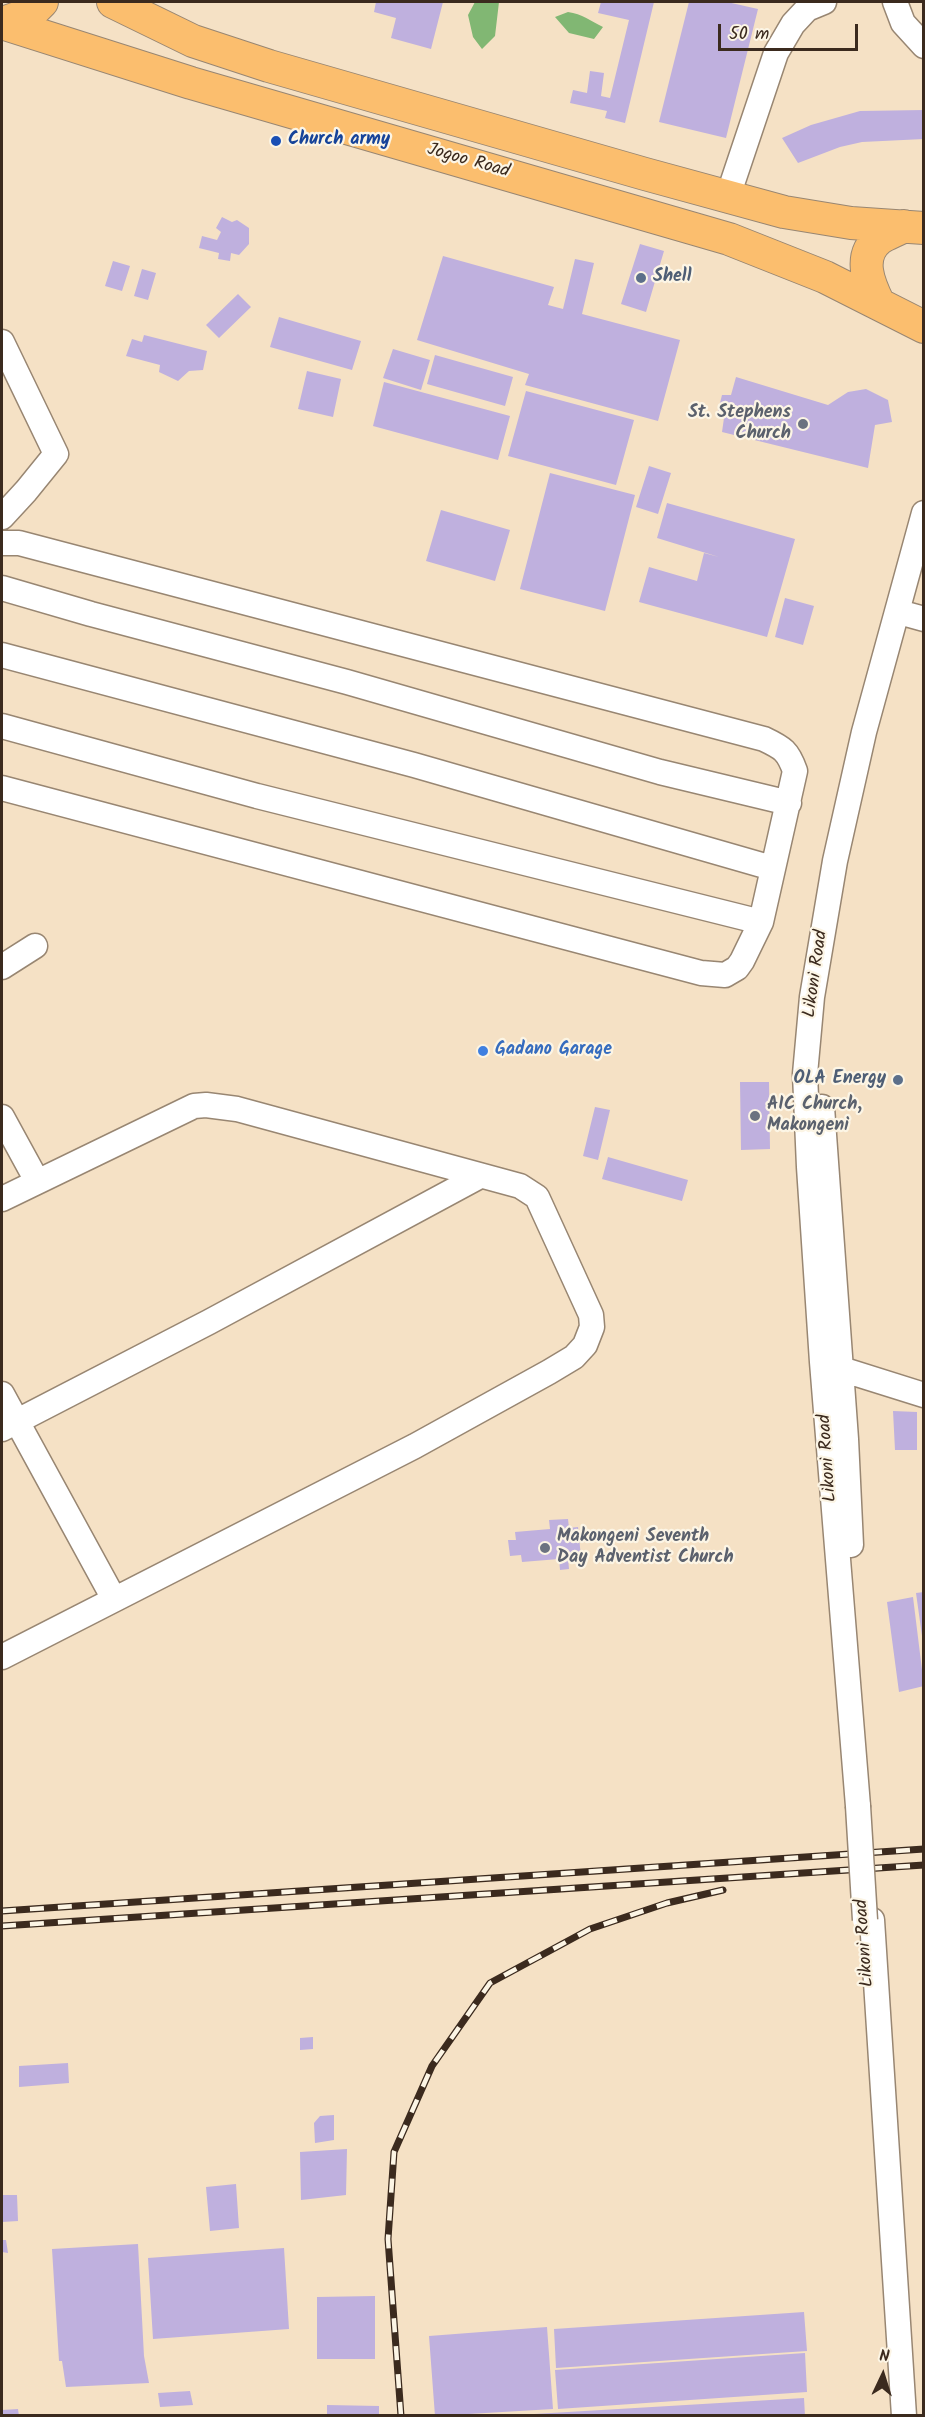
<!DOCTYPE html>
<html>
<head>
<meta charset="utf-8">
<style>
  body { margin:0 }
  #map { position:relative; width:925px; height:2417px; overflow:hidden; background:#f5e1c5; font-family:Kalam,sans-serif }
  canvas { display:block }
  .frame { position:absolute; inset:0; border:3px solid #3b2a1e; pointer-events:none }
  .north { position:absolute; left:853px; top:2345px; width:60px; height:60px; -webkit-text-stroke:4px #fcf5e5; paint-order:stroke; rotate:4deg; font-size:16px; font-weight:700; line-height:24px; text-align:center; color:#3b2a1e }
  .north::after { content:''; display:block; margin:auto; width:21px; height:27px; background:#3b2a1e; clip-path:polygon(50% 0,100% 100%,50% 72%,0 100%) }
  .scale { position:absolute; left:718px; top:24px; width:140px; height:27px; box-sizing:border-box; border:3px solid #3b2a1e; border-top:0; padding-left:8px; font-size:18px; line-height:21px; white-space:nowrap; color:#3b2a1e; -webkit-text-stroke:4px #fcf5e5; paint-order:stroke }
</style>
</head>
<body>
<div id="map">
<canvas width="925" height="2417"></canvas>
<div class="frame"></div>
<div class="north">N</div>
<div class="scale">50 m</div>
</div>
<script>
const g = document.querySelector('canvas').getContext('2d');
g.lineJoin = 'round';
function paint(path, color) {
  g.fillStyle = color;
  g.fill(path, 'evenodd');
}
function strokePath(path, color, width, dash) {
  g.strokeStyle = color;
  g.lineWidth = width;
  g.lineCap = dash ? 'butt' : 'round';
  g.setLineDash(dash || []);
  g.stroke(path);
}
function write(font, color, halo, rows, align = 'center') {
  g.font = font + ' Kalam,sans-serif';
  g.lineWidth = 4.5;
  g.setLineDash([]);
  g.textBaseline = 'middle';
  g.strokeStyle = halo;
  g.fillStyle = color;
  for (const [text, x, y, turn = 0] of rows) {
    g.save();
    g.translate(x, y);
    g.rotate((+turn || 0) * Math.PI / 180);
    g.textAlign = isNaN(turn) ? turn : align;
    if (halo) g.strokeText(text, 0, 0);
    g.fillText(text, 0, 0);
    g.restore();
  }
}
paint(new Path2D(`
  M475 2H499L495 36 482 49 473 37 468 15Z
  M568 12C582 14 591 21 603 27L594 39 569 33 555 17Z`), '#81b773');
paint(new Path2D(`
  M376 2H443L431 49 391 38 396 18 374 12Z
  M601 2H654L625 123 605 118 607 111 570 103 573 90 587 93 590 71 604 73 601 96 610 98 629 20 598 13Z
  M689 2H727L758 9 726 138 659 122Z
  M924 110V139L862 142 840 147 798 163 782 138 811 125 860 111Z
  M222 217 232 222 237 220 249 228V244L239 255 231 253 230 261 218 259 219 253 199 248 202 236 217 240 221 232 216 228Z
  M640 244 664 251 646 312 621 304Z
  M443 256 554 287 548 305 563 309 575 259 594 263 582 314 680 340 658 421 525 385 529 374 417 340Z
  M113 261 130 266 122 291 105 286Z
  M142 269 156 273 148 300 134 296Z
  M238 294 251 307 219 338 206 325Z
  M279 317 361 341 352 370 270 347Z
  M144 335 207 351 203 370 189 371 178 381 159 372 160 365 126 356 132 339 142 342Z
  M393 349 430 360 421 390 383 378Z
  M435 355 513 377 505 406 427 384Z
  M307 371 341 379 333 417 298 409Z
  M736 377 828 405 848 392 866 389 888 400 892 422 875 425 868 468 722 432 724 418 717 415 722 395H731Z
  M384 382 510 416 498 460 373 426Z
  M526 391 634 420 616 485 508 456Z
  M649 466 671 473 658 514 636 507Z
  M550 473 635 495 605 611 520 589Z
  M667 503 795 539 767 637 639 602 649 567 697 581 704 553 719 557 657 538Z
  M441 510 510 530 495 581 426 561Z
  M785 598 814 606 803 645 775 637Z
  M740 1082H769L770 1149 741 1150Z
  M595 1107 610 1110 598 1160 583 1156Z
  M608 1157 688 1180 682 1201 602 1179Z
  M893 1411 917 1412V1450H895Z
  M568 1519 569 1528 578 1527 581 1557 568 1558 569 1569 560 1570 559 1559 522 1562 521 1555 510 1556 508 1540H516L515 1532 550 1529 549 1520Z
  M924 1592V1636H922L916 1593Z
  M913 1597 924 1686 899 1692 887 1602Z
  M313 2037V2049L300 2050V2038Z
  M68 2063 69 2083 19 2087V2066Z
  M334 2115V2140L315 2143 314 2123 320 2116Z
  M347 2149 346 2195 301 2200 300 2152Z
  M236 2184 239 2228 210 2231 206 2187Z
  M2 2195H17L18 2221 2 2222Z
  M2 2240H6L8 2253 2 2252Z
  M138 2244 144 2356 149 2383 66 2387 62 2361H59L52 2249Z
  M284 2248 289 2329 153 2339 148 2258Z
  M375 2296V2359H317V2297Z
  M804 2312 807 2351 556 2368 554 2329Z
  M547 2327 553 2409 435 2416 429 2336Z
  M805 2353 807 2392 558 2409 555 2370Z
  M190 2391 193 2405 160 2407 158 2393Z
  M804 2398 805 2416H534V2414Z
  M327 2405 379 2406V2416H327Z
  M18 2409 19 2416H2V2410Z`), '#bfb0de');
const minor = new Path2D(`
  M895 2 903 23 924 46
  M728 196 776 53 793 24 807 9 824 2
  M2 342 56 454 26 491 2 517
  M2 543H19L764 739C783 748 788 751 795 771L761 922 742 961 737 968 725 975 701 973 2 788
  M2 588 91 614 347 682 660 772 789 803
  M906 614 924 619
  M2 655 414 765 772 868
  M2 726 257 796 761 922
  M2 967 35 946
  M822 1107 846 1439 851 1545
  M2 1117 37 1181
  M2 1199 194 1106 206 1105 237 1109 520 1186 537 1197 591 1315 592 1327 585 1345 574 1357 549 1372 415 1446 2 1657
  M841 1369 924 1395
  M2 1394 114 1599
  M2 1429 209 1322 480 1176
  M858 1806 822 1362 809 1167 805 1074 812 997 835 861 864 732 924 513
  M872 1920 904 2416`);
const major = new Path2D(`
  M113 2 193 41 269 66 645 174 784 212 851 223 924 228
  M2 23 191 83 729 239 825 277 924 327
  M3 23 31 13 42 2
  M879 304C869 284 857 256 879 239 886 234 896 231 904 226`);
strokePath(minor, '#988672', 27);
strokePath(major, '#988672', 34);
strokePath(minor, '#fff', 24);
strokePath(major, '#fbbe6e', 32);
const rail = new Path2D(`
  M2 1911 924 1849
  M2 1926 924 1865
  M401 2416 388 2239 394 2152 432 2066 490 1983 590 1929 667 1903 723 1890`);
strokePath(rail, '#3b2a1e', 7);
strokePath(rail, '#fcf5e5', 4.5, [14]);
const minorBridge = new Path2D(`
  M858 1806 865 1920`);
strokePath(minorBridge, '#988672', 27, []);
strokePath(minorBridge, '#fff', 24);
for (const [x, y, r, color] of [
  [276,141,6,"#1a4fb4"],
  [641,278,6,"#5c6f8a"],
  [803,424,6,"#6b7280"],
  [483,1051,6,"#3f7fe0"],
  [898,1080,6,"#5c6f8a"],
  [755,1116,6,"#6b7280"],
  [545,1548,6,"#6b7280"]
]) {
  const dot = new Path2D();
  dot.arc(x, y, r, 0, 2 * Math.PI);
  g.fillStyle = color;
  g.fill(dot);
  strokePath(dot, '#fcf5e5', 2);
}
write('bold 18px', '#164399', '#fcf5e5', [
  ["Church army",288,141]
], 'left');
write('18px', '#3b2a1e', '#fcf5e5', [
  ["Jogoo Road",468,162,16],
  ["Likoni Road",817,974,-82],
  ["Likoni Road",829,1458,-94],
  ["Likoni Road",866,1943,-94]
]);
write('bold 18px', '#4e5e75', '#fcf5e5', [
  ["Shell",653,278],
  ["OLA Energy",886,1080,"right"]
], 'left');
write('bold 18px', '#5b616d', '#fcf5e5', [
  ["St. Stephens",791,414,"right"],
  ["Church",791,435,"right"],
  ["AIC Church,",767,1106],
  ["Makongeni",767,1127],
  ["Makongeni Seventh",557,1538],
  ["Day Adventist Church",557,1559]
], 'left');
write('bold 18px', '#366cbe', '#fcf5e5', [
  ["Gadano Garage",495,1051]
], 'left');
</script>
</body>
</html>
